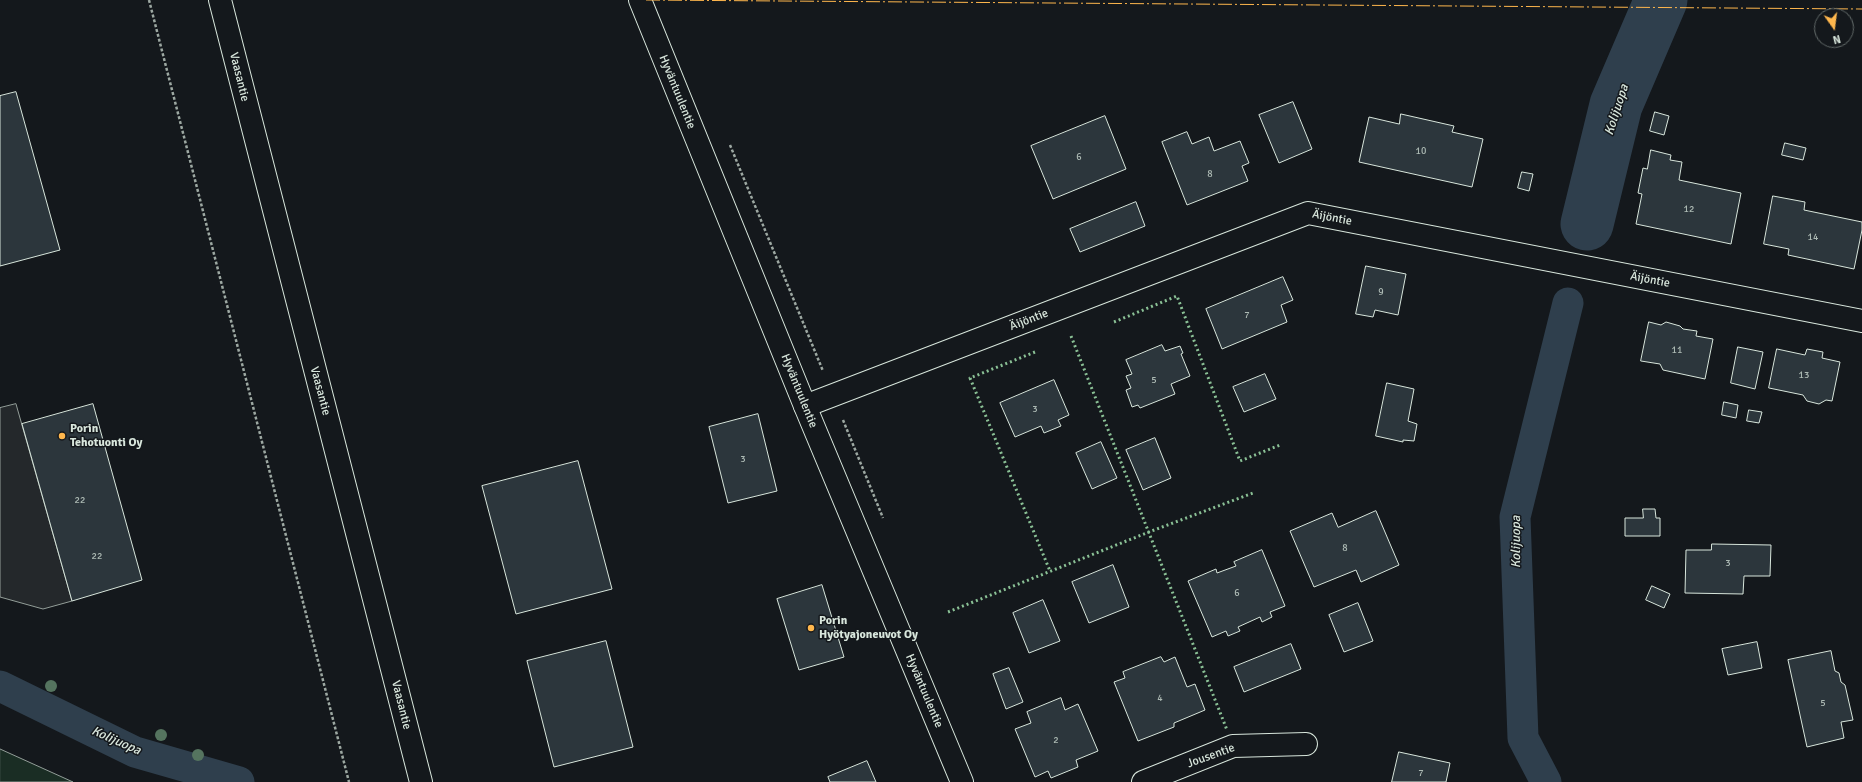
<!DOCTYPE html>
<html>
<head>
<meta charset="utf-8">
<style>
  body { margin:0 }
  #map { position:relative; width:1862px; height:782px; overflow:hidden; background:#14181c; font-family:Signika,sans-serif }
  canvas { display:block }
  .north { position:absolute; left:1814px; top:8px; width:40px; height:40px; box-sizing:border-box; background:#14181c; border:1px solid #626a69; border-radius:50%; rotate:166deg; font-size:11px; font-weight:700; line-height:16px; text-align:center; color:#d8e6dc }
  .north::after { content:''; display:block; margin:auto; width:14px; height:18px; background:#ffb74d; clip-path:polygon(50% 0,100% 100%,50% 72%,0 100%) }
</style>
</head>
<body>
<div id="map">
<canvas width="1862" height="782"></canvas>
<div class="north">N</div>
</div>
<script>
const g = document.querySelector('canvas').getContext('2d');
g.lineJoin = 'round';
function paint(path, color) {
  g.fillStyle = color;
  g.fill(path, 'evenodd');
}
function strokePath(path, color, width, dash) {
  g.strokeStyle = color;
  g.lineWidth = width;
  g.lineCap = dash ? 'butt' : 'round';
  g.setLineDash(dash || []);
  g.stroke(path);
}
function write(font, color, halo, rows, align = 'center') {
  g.font = font + ' Signika,sans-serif';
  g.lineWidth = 3;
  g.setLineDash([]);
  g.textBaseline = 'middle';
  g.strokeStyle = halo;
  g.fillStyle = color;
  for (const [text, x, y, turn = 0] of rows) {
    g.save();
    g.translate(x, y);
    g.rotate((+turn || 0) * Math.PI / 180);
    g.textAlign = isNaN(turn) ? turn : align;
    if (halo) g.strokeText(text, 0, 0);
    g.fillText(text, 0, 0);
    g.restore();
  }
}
const green = new Path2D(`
  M0 749 73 782H0Z`);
paint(green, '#1a2d24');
strokePath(green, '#939e99', 1);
const parking = new Path2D(`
  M16 404 72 601 43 609 0 597V408Z`);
paint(parking, '#24282b');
strokePath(parking, '#939e99', 1);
strokePath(new Path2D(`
  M0 686 135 752 239 782
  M1546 782 1523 738 1515 517 1568 303`), '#2f3f4d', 31);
strokePath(new Path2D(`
  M1587 224 1616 105 1661 0`), '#2f3f4d', 53);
const building = new Path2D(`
  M16 92 60 250 0 266V96Z
  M1293 102 1312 149 1279 163 1259 115Z
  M1655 112 1669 116 1664 135 1650 131Z
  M1401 114 1454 126 1452 132 1483 139 1472 187 1359 162 1369 117 1399 124Z
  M1105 116 1126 169 1053 199 1031 146Z
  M1187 132 1192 144 1209 137 1214 151 1240 141 1249 163 1242 166 1248 181 1187 205 1162 142Z
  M1785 143 1806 148 1803 160 1782 155Z
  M1651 150 1671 155 1670 160 1682 162 1679 180 1741 193 1731 244 1636 224 1642 194 1638 193 1643 168 1647 169Z
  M1522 172 1533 174 1529 191 1518 188Z
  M1773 196 1805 202 1804 210 1862 222V230L1854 269 1788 255 1789 249 1764 244Z
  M1136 202 1145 226 1080 252 1070 229Z
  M1366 266 1406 274 1398 315 1375 310 1373 317 1356 314Z
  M1283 277 1293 300 1281 305 1287 322 1222 349 1206 309Z
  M1649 322 1661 325 1666 322 1680 326 1683 329 1697 331 1696 336 1713 339 1705 379 1663 370 1660 364 1641 361Z
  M1162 345 1165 351 1180 346 1183 353 1181 354 1190 376 1171 384 1175 394 1140 408 1138 405 1132 407 1126 390 1131 388 1126 376 1132 374 1126 360Z
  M1738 347 1763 352 1755 389 1731 383Z
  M1777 349 1805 355 1807 349 1823 352 1822 358 1840 362 1832 401 1826 400 1819 404 1807 401 1803 395 1769 388Z
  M1265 374 1276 399 1244 412 1233 387Z
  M1054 380 1069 415 1058 420 1061 426 1044 433 1041 426 1015 437 1000 403Z
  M1387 383 1414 389 1408 421 1417 424 1414 441 1403 440V442L1376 436Z
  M1724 402 1738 405 1736 418 1722 415Z
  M93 404 142 580 72 601 22 424Z
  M1749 410 1762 412 1759 423 1747 421Z
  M758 414 777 491 728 503 709 427Z
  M1155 438 1171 478 1143 490 1126 450Z
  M1101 442 1117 478 1092 489 1076 453Z
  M578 461 612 589 516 614 482 486Z
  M1643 509H1655L1656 518H1660V536H1625V518H1643Z
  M1376 511 1399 565 1361 582 1356 570 1314 587 1290 531 1332 513 1338 527Z
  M1712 544 1771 545 1770 576H1744L1743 594 1685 593 1686 550H1711Z
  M1262 550 1285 606 1270 612 1272 617 1262 622 1260 617 1238 627 1240 631 1228 636 1226 631 1212 637 1188 581 1216 569 1217 573 1236 566 1234 562Z
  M1113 565 1129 607 1089 623 1072 582Z
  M822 585 844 657 799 670 777 599Z
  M1652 586 1670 594 1664 608 1646 600Z
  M1043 600 1060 641 1029 653 1013 613Z
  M1358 603 1373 641 1344 652 1329 615Z
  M606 641 633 747 554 767 527 661Z
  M1757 642 1762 668 1728 675 1722 649Z
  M1291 644 1301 669 1244 692 1234 667Z
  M1831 651 1835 671 1839 673 1841 682 1845 685 1853 720 1841 722 1844 738 1807 747 1788 660Z
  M1161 657 1164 662 1175 657 1187 687 1195 684 1205 710 1174 723V727L1138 741 1114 682 1125 678 1123 672Z
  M1009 668 1023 702 1006 709 993 674Z
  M1061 698 1065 710 1078 704 1098 751 1076 760 1078 767 1051 778 1048 771 1035 777 1015 729 1031 723 1027 712Z
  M1399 752 1450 763 1446 782H1392Z
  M867 761 876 782H830L828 777Z`);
paint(building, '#2c363c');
strokePath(building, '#d8e6dc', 1);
const minor = new Path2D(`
  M805 406 1308 213 1862 321
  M1143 782 1233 746 1306 744`);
const tertiary = new Path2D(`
  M640 0 805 406 962 782`);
const primary = new Path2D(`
  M220 0 421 782`);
strokePath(minor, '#d8e6dc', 24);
strokePath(tertiary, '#d8e6dc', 24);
strokePath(primary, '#d8e6dc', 24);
strokePath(new Path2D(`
  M149 0 349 782
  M730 145 823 371
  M843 420 883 518`), '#9da8a2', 2.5, [3, 2]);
strokePath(minor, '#14181c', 22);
strokePath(tertiary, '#14181c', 22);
strokePath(primary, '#14181c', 22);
strokePath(new Path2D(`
  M1114 322 1177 296 1240 461 1280 445
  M1071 336 1227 730
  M1035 352 970 378 1050 571
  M948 612 1149 532 1253 493`), '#8ac095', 3, [2, 3]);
strokePath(new Path2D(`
  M646 0 1862 9`), '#ffb74d', 1, [14, 3, 2, 3]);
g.fillStyle = '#55745f';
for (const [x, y] of [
  [51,686],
  [161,735],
  [198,755]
]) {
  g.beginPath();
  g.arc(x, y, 6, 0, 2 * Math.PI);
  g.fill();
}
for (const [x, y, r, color] of [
  [62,436,4,"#ffb74d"],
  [811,628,4,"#ffb74d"]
]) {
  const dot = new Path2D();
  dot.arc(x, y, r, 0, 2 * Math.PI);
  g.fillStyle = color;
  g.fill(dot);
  strokePath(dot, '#14181c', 1.5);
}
write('10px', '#adbab4', null, [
  ["10",1421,151],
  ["6",1079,157],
  ["8",1210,174],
  ["12",1689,209],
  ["14",1813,237],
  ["9",1381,292],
  ["7",1247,315],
  ["11",1677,350],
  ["13",1804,375],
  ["5",1154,380],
  ["3",1035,409],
  ["3",743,459],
  ["22",80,500],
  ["8",1345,548],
  ["22",97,556],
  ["3",1728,563],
  ["6",1237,593],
  ["4",1160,698],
  ["5",1823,703],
  ["2",1056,740],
  ["7",1421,773]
]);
write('12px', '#d8e6dc', '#14181c', [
  ["Vaasantie",239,77,76],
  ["Hyväntuulentie",677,92,68],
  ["Äijöntie",1332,218,11],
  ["Äijöntie",1650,280,11],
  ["Äijöntie",1029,320,-21],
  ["Vaasantie",320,391,75],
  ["Hyväntuulentie",799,391,68],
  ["Hyväntuulentie",924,691,67],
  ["Vaasantie",401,705,76],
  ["Jousentie",1211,756,-20]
]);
write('bold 12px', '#d8e6dc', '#14181c', [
  ["Porin",70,429],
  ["Tehotuonti Oy",70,443],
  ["Porin",819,621],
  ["Hyötyajoneuvot Oy",819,635]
], 'left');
write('italic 13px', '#d8e6dc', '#14181c', [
  ["Kolijuopa",1617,110,-72],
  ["Kolijuopa",1517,542,-90],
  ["Kolijuopa",116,741,24]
]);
</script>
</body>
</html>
